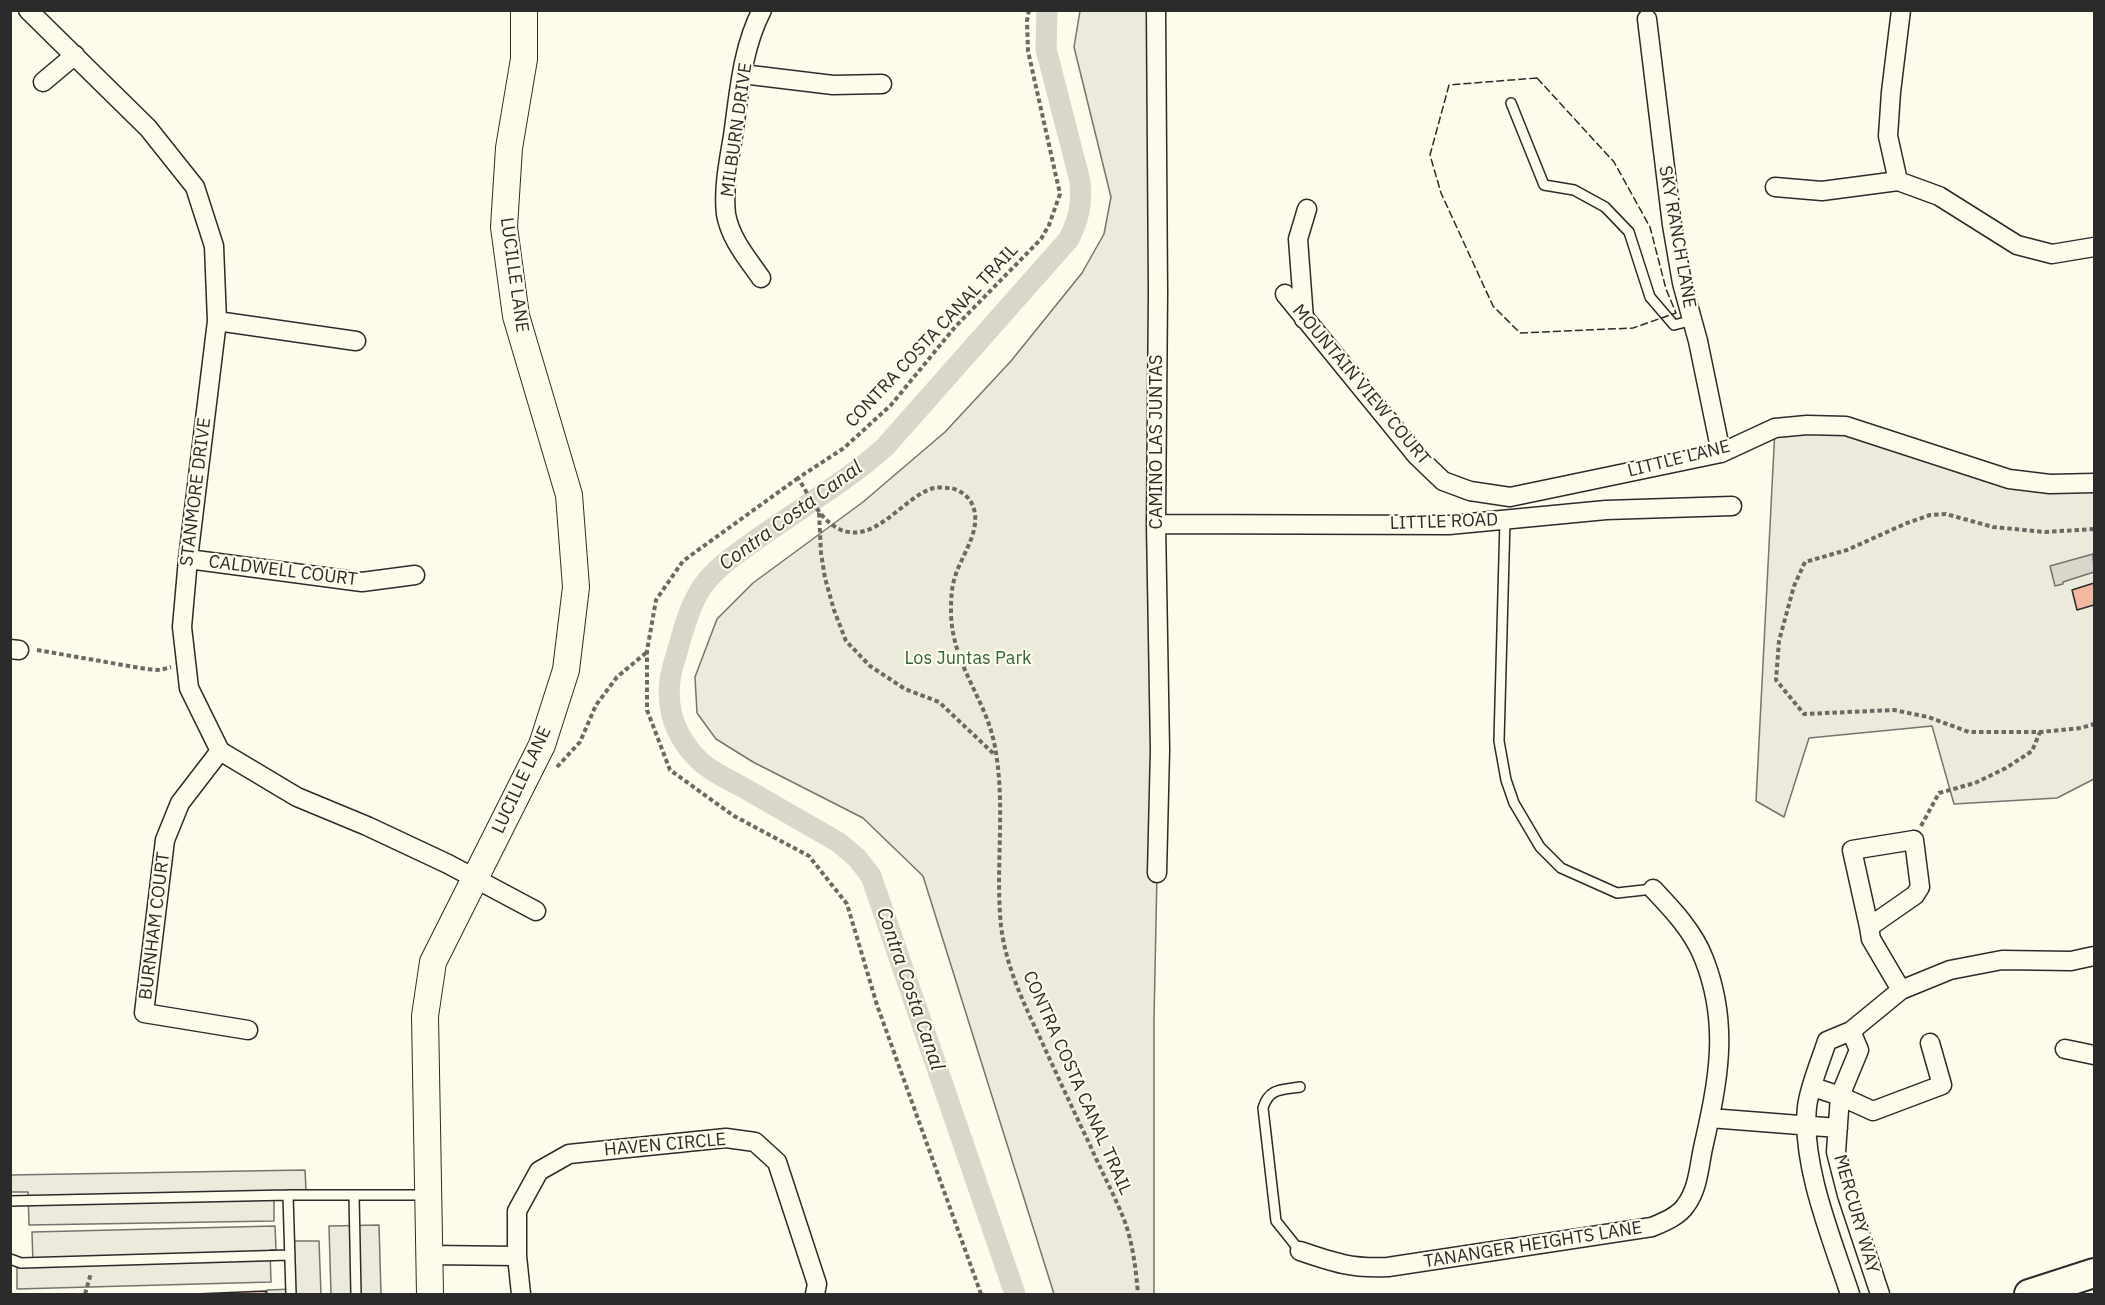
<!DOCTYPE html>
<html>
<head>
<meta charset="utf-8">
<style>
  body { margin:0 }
  #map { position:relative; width:2105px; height:1305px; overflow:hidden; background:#fdfbea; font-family:"IBM Plex Sans",sans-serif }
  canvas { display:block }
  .frame { position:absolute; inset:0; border:12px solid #2b2b2b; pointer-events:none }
</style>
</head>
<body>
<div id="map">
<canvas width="2105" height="1305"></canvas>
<div class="frame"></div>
</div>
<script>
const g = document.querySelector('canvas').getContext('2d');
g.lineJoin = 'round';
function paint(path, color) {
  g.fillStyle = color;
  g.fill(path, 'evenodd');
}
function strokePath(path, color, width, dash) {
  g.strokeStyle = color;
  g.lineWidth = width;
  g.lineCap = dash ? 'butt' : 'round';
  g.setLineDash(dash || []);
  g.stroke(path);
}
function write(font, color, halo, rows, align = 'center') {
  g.font = font + ' "IBM Plex Sans",sans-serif';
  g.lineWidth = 4.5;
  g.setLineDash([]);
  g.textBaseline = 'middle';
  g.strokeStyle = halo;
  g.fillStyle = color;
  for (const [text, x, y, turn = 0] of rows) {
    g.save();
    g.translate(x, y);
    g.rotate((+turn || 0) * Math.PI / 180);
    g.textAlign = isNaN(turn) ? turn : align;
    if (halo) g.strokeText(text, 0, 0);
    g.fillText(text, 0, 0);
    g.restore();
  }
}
const green = new Path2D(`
  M1080 11H1156L1157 873 1154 1020V1294H1054L923 876 863 818 753 762 716 739 697 713 695 677 717 619 753 583 863 502 945 432 1011 361 1082 273 1104 234 1111 197 1074 47Z
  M1807 425 1975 469 2094 483V779L2057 798 1954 804 1932 726 1809 738 1784 817 1756 801 1775 428Z`);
paint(green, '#ecebdb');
strokePath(green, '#74746e', 1.5);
const parking = new Path2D(`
  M305 1170 306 1190 274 1191V1221L29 1225 28 1192H11L10 1175Z
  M379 1225 381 1294H331L329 1226Z
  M275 1226 276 1250H270L271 1282 17 1289V1265H33L32 1232Z
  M292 1241H319L321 1294H267V1290L294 1289Z`);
paint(parking, '#eceadb');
strokePath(parking, '#74746e', 1.5);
const water = new Path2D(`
  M2093 554 2094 572 2063 582V584L2055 586 2050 566Z`);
paint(water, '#d8d7c9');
strokePath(water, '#74746e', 1.5);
strokePath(new Path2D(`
  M1015 1294 871 876 857 858 838 842C807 824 775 806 744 788 730 780 713 773 701 762 671 734 662 698 675 659 682 636 688 608 702 587 717 566 739 552 760 537 802 507 847 481 885 447L1069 239C1079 218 1082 205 1080 181L1046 49 1047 10`), '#d8d7c9', 21);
const building = new Path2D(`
  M2094 583V605L2077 610 2072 590Z
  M266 1291V1294H194Z`);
paint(building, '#f2b8a0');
strokePath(building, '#2b2b2b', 1.5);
const lane = new Path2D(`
  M1511 103 1544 185 1574 190 1605 207 1629 232 1650 297 1674 325 1693 320
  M1505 520 1499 741 1506 780 1514 803 1540 847 1561 868 1617 893 1653 889
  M1300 1087C1281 1090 1269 1088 1263 1108L1276 1221 1300 1251
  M288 1195 291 1294
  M354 1195 356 1294
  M10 1201 288 1195H426
  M10 1259 21 1263 290 1255`);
const street = new Path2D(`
  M28 10 148 128 195 187 214 246 217 321 188 559 182 627 189 688 220 751 297 797 367 826 448 864 536 911
  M1156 10 1158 293 1156 524 1160 750 1157 873
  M1647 19 1672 225 1682 283 1698 341 1721 453
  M742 74 833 85 882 84
  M43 82 75 55
  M1898 181 1888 136 1891 92 1901 10
  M1775 187 1822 191 1898 181 1939 196 2017 245 2052 254 2094 247
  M761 278C747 258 730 238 726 214 723 188 729 160 733 136 739 94 742 48 762 10
  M1285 294 1417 456 1443 481 1470 491 1510 497 1721 453 1775 428 1807 425 1846 426 2009 479 2050 484 2094 483
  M1304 319 1298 239 1307 209
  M217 321 356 341
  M1156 524 1449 525 1606 510 1732 506
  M188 559 362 582 415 575
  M10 649 19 650
  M220 751 180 803 165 840 144 1013 248 1030
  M1869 927 1915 895 1920 887 1914 840 1852 850 1869 927 1871 939 1901 990
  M1851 1031 1859 1050 1840 1096 1836 1152 1847 1195 1880 1294
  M2065 1049 2094 1055
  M1813 1087 1840 1096 1873 1111 1942 1085 1930 1043
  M1710 1118 1838 1128
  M1300 1251C1332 1262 1352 1269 1388 1267L1652 1227C1664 1222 1679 1216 1686 1205 1698 1189 1699 1167 1703 1148 1718 1082 1730 1025 1704 959 1694 932 1672 909 1653 889
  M429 1255 517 1256
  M521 1294 517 1256V1211L539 1171 569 1154 726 1138 755 1142 777 1162 817 1284 815 1294
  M1850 1294C1832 1239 1801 1165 1807 1107 1809 1088 1821 1060 1827 1041L1851 1031 1901 990 1950 970 2002 960 2071 961 2094 956`);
const secondary = new Path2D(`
  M430 1294 425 1016 433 962 542 745 566 670 576 587 569 495 516 316 504 227 509 148 524 59V10`);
const primary = new Path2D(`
  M2029 1294 2094 1273`);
strokePath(lane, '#2b2b2b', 12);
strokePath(street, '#2b2b2b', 21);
strokePath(secondary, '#2b2b2b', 28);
strokePath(primary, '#2b2b2b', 32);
strokePath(new Path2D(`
  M1029 10 1027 21 1028 51 1060 194 1049 225 1041 239 955 327 891 405 844 448 798 478C809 495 818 517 837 528 874 548 903 496 934 488 939 487 945 488 950 488 958 489 967 495 971 502 985 527 961 555 955 577 951 589 951 601 951 614 953 667 986 698 995 747 1006 806 995 867 1001 926 1006 967 1024 1004 1041 1040 1057 1075 1073 1110 1090 1145 1101 1171 1115 1196 1125 1222 1133 1245 1136 1270 1138 1294
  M798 478 683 561 656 600 647 651V710L670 770 734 816 809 856 847 904 877 1005 981 1294
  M819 513 821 553 825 578 834 610 846 641 870 666 905 689 939 702 995 755
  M2094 529 2045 532 1993 527 1946 514 1930 515 1907 523 1847 550 1805 562 1794 586 1779 641 1776 680 1804 714 1894 710 1928 717 1969 732H2040L2081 728 2094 724
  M37 650 146 669 160 670 171 667
  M557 767 580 742 596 705 617 677 647 652
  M1921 826 1939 793 1975 783 2006 768 2032 751 2040 732
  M85 1294 91 1273`), '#6a6964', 4, [4.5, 3]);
strokePath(lane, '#fdfbea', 9);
strokePath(street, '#fdfbea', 18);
strokePath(secondary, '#fdfbea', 26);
strokePath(primary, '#fdfbea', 28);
strokePath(new Path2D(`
  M1537 78 1614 162 1650 227 1666 289 1676 313 1633 328 1520 333 1493 306 1441 193 1430 155 1449 85Z`), '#2b2b2b', 1.5, [8, 3]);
write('18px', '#2b2b2b', '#fdfbea', [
  ["MILBURN DRIVE",737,130,-82],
  ["SKY RANCH LANE",1677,237,80],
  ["LUCILLE LANE",514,275,82],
  ["CONTRA COSTA CANAL TRAIL",932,336,-47],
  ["MOUNTAIN VIEW COURT",1361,385,50],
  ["CAMINO LAS JUNTAS",1157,442,-90],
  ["LITTLE LANE",1679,459,-14],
  ["STANMORE DRIVE",196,492,-83],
  ["LITTLE ROAD",1444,522,-2],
  ["CALDWELL COURT",283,571,7],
  ["LUCILLE LANE",522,780,-65],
  ["BURNHAM COURT",155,926,-83],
  ["CONTRA COSTA CANAL TRAIL",1077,1083,66],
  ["HAVEN CIRCLE",665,1145,-5],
  ["MERCURY WAY",1856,1214,74],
  ["TANANGER HEIGHTS LANE",1533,1245,-9]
]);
write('18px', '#34623c', '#fdfbea', [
  ["Los Juntas Park",968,659]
]);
write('italic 20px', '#2b2b2b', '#fdfbea', [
  ["Contra Costa Canal",791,516,-36],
  ["Contra Costa Canal",910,989,71]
]);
</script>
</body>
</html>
